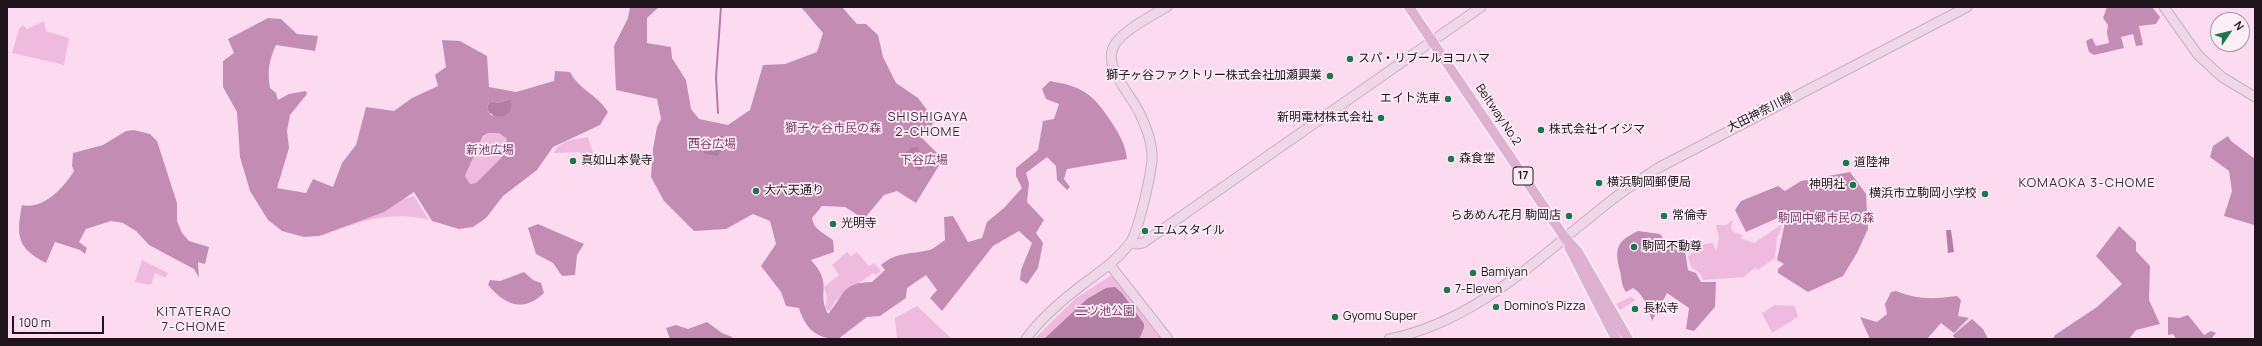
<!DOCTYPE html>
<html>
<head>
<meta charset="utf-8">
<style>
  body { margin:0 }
  #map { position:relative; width:2262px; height:346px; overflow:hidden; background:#fcdbf1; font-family:Manrope,sans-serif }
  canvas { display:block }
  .frame { position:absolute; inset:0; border:8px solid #20141c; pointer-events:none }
  .north { position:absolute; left:2210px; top:12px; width:40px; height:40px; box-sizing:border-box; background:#fdeff8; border:1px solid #a597a0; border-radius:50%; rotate:55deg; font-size:11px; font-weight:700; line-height:16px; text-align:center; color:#20141c }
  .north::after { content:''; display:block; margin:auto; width:14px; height:18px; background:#1b774c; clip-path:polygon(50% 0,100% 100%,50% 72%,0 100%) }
  .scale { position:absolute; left:12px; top:316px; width:92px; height:18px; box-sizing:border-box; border:2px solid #20141c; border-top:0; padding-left:5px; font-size:12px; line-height:14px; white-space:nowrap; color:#20141c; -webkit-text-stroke:3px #fdeff8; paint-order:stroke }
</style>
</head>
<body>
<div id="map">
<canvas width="2262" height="346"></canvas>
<div class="frame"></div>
<div class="north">N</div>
<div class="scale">100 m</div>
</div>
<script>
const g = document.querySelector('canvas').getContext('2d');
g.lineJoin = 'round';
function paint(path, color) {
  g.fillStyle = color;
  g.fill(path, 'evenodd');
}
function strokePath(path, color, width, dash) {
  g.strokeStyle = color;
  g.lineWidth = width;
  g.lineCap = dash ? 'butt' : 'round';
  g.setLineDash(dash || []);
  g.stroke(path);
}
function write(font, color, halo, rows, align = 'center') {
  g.font = font + ' Manrope,"Noto Sans JP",sans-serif';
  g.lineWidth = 3.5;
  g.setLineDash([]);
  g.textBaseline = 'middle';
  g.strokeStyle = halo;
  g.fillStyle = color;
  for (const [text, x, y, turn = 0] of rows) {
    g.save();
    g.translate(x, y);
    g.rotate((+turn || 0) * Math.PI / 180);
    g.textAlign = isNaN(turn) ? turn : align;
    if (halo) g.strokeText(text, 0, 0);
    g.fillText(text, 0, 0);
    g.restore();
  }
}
paint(new Path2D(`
  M44 21 46 31 69 38 64 65 12 53 19 29 23 25 27 29Z
  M488 133H499L507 139 501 158 476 183 470 184 465 176C472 164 478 140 488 133Z
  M588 137 593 153 602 163 582 167 580 152 554 153C560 139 575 140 588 137Z
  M414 196 429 220C391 210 357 222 322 236L324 231 397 201Z
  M1733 220 1731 228 1733 232 1743 235 1741 238 1754 243 1782 224 1780 233 1777 237 1775 258 1758 270 1755 268 1744 277 1703 280 1700 273 1691 267 1688 256 1705 244 1713 243 1716 251 1719 238 1716 225H1726Z
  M847 252 851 256 857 252 869 266 874 263 881 271 876 275 873 273 835 301 830 311 825 309 827 298 824 287 839 275 832 265Z
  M142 260 168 273 166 278 155 273 151 285 135 282Z
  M1112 275 1163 339H1034L1076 298Z
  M1631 297 1636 300 1620 310 1616 304Z
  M1775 305 1795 306 1798 317 1772 333 1762 313Z
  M917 306 952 339H897L895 318Z`), '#eebbde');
paint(new Path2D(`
  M630 7H659L647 18V43L671 47 672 58 686 80 691 109 699 119 728 125 750 110 763 65 785 64 817 52 823 33 801 7H842L857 24H866L878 35 883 57 896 83 918 98 930 114 933 124 919 135 943 159 916 203 897 191 884 195 864 219 845 207 822 206 812 218C813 229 825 234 833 240L834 252 811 260C834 285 816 291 828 314 846 293 841 283 872 282L885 270 881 265C898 251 909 255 929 250 934 249 940 243 945 240L944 217 953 216 968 242 982 238 987 222 1004 208 1022 188 1016 176V168L1038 150 1043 121 1054 119 1059 104 1046 99 1042 89 1050 81C1084 87 1093 94 1112 123 1120 136 1125 143 1127 159L1067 169 1064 179 1070 187 1067 190 1057 180 1056 166 1047 157 1026 173 1029 183 1027 202 1044 220 1036 233 1043 243 1038 268 1027 284 1020 280 1021 270 1032 243 1019 231 993 246 942 311 930 298 937 290 926 275 907 288 906 298 880 316 867 317 838 339C816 339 805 328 799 308L786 306 781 292 761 266 776 244 770 221 753 214 726 229 694 231 664 201 651 177 653 149 657 127 661 119 657 99 616 90 614 46 628 18Z
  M2107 7H2152L2160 17 2156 24 2139 26 2143 45 2136 46 2133 34 2121 37 2124 48 2094 55 2089 52 2086 41 2092 38 2096 46 2109 43 2107 33 2108 25 2103 18Z
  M268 18 281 19 297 34 318 36 315 51 276 45C269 60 267 72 270 88L276 93 278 100 289 94 306 91 307 94 290 115 287 131 289 148 277 188 306 193 313 179 333 187 342 163 356 145 366 107 394 111 412 98 438 86 435 75 446 67 442 40 460 41 487 56 489 87 516 92 554 81 555 71 570 72C580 91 596 93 608 112L600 125 553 147 537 170 503 196 486 218 473 227 459 229 432 221 414 192 384 212 319 236 304 237 282 231 268 220 250 191 240 157 237 112 223 87V61L234 53 228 39ZM508 100 492 116 487 110 489 101 499 103ZM488 133H499L507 139 501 158 476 183 470 184 465 176 483 136Z
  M134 130 150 134 157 141 177 203V221L182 233 189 241 209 247 205 264 198 262 199 278 194 269 149 245 136 231 123 223 111 221 86 229 79 242 87 248 85 254 80 250 55 242 46 263C17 248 16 236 22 205 44 210 64 187 74 171L72 166 73 153 103 145 126 131Z
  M2228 136 2231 141 2255 159 2254 225 2224 216 2232 191 2229 171 2210 157 2213 146Z
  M1850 172 1866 194 1868 229 1857 253 1843 276 1808 292 1778 273V269L1784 264 1777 260 1785 222 1782 216 1746 232 1735 210 1741 201 1778 186 1785 191 1801 181Z
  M538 224 584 244 577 255 575 275 562 276 553 263 536 254 528 228Z
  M2119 226 2136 242V251L2150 266 2149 300 2160 324 2136 330 2129 339H2053L2055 335 2097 307 2122 284 2096 256Z
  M1638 231 1660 234 1668 245 1685 251 1688 270 1696 273 1701 282H1716L1715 307 1694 331 1686 329 1689 308 1667 293 1652 321C1649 310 1644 294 1633 288L1626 292C1621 285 1622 279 1620 271 1614 248 1617 241 1638 231Z
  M524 272 533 280 541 283 544 293C523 313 505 305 488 285L490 280 500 281Z
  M1896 291C1917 300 1935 299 1957 296L1961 300 1958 316 1969 318 1954 333 1941 323 1927 339H1870L1860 317 1877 322 1887 314 1885 304 1891 292Z
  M2188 315 2204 335 2211 331 2216 333 2211 339H2176L2173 334 2168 335V317L2179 318Z
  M1972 319 1983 329 1988 339H1956L1953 336 1954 334Z
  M707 322 722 333 732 337V339H670L666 328 676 325 688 329Z`), '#c38db3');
paint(new Path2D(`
  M508 100H511C514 117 497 122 487 110L489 101 499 103Z
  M721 136 725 138V142L718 156 705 154 703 151 706 145 713 144 717 137Z
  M917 147 924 157 923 167 919 171 907 157V152L911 148Z
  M1946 230H1951L1954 252 1948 253Z
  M1115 287 1122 293 1144 324V328L1139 339H1044L1087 299 1106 288Z`), '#b37ea3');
strokePath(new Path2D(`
  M718 113 716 77 721 7`), '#b37ea3', 2);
const secondary = new Path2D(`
  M2164 7 2198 55 2222 77 2255 97
  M1131 242 1136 244 1143 243 1481 7
  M1110 265 1168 339
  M1026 339C1042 316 1067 296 1090 279 1105 268 1119 258 1130 243 1139 230 1150 178 1152 161 1153 145 1146 126 1139 112 1130 93 1101 65 1115 44 1124 30 1152 15 1167 7
  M1389 339C1479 321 1543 253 1613 199 1627 188 1643 178 1658 168L1967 7`);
const primary = new Path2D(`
  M1409 7 1565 238 1578 252 1628 339
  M1569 247 1616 339`);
strokePath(secondary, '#cdadc2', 11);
strokePath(primary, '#fff', 12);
strokePath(secondary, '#eed8e8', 9);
strokePath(primary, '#deb1d1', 10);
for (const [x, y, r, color] of [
  [1350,59,4,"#1b774c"],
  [1330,76,4,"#1b774c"],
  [1448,99,4,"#1b774c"],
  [1381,118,4,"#1b774c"],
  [1541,130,4,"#1b774c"],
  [1451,159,4,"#1b774c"],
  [573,161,4,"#1b774c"],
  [1846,163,4,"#1b774c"],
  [1599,183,4,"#1b774c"],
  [1853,185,4,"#1b774c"],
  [756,191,4,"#1b774c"],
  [1985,194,4,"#1b774c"],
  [1569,216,4,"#1b774c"],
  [1664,216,4,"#1b774c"],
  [833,224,4,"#1b774c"],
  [1145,231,4,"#1b774c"],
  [1634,247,4,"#1b774c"],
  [1473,273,4,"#1b774c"],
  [1447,290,4,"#1b774c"],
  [1496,307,4,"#1b774c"],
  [1635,309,4,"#1b774c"],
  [1335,317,4,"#1b774c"]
]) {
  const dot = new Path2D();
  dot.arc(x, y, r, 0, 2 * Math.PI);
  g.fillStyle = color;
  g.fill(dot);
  strokePath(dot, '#fdeff8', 1.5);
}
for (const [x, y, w] of [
  [1523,176,20]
]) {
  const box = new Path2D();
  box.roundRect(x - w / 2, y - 9, w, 18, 3);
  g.fillStyle = '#fdeff8';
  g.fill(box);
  strokePath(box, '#20141c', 1);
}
write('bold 11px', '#20141c', null, [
  ["17",1523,176]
]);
write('12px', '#20141c', '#fdeff8', [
  ["スパ・リブールヨコハマ",1358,59],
  ["獅子ヶ谷ファクトリー株式会社加瀬興業",1322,76,"right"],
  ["エイト洗車",1440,99,"right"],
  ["新明電材株式会社",1373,118,"right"],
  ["株式会社イイジマ",1549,130],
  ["森食堂",1459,159],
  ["真如山本覺寺",581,161],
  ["道陸神",1854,163],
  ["横浜駒岡郵便局",1607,183],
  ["神明社",1845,185,"right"],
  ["大六天通り",764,191],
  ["横浜市立駒岡小学校",1977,194,"right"],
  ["らあめん花月 駒岡店",1561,216,"right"],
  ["常倫寺",1672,216],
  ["光明寺",841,224],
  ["エムスタイル",1153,231],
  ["駒岡不動尊",1642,247],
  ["Bamiyan",1481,273],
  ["7-Eleven",1455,290],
  ["Domino's Pizza",1504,307],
  ["長松寺",1643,309],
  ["Gyomu Super",1343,317]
], 'left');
write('12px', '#20141c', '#fdeff8', [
  ["大田神奈川線",1760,113,-27],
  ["Beltway No.2",1498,115,56]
]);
write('12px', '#7e3b6d', '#fdeff8', [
  ["獅子ヶ谷市民の森",833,129],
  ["西谷広場",712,145],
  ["新池広場",490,151],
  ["下谷広場",924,161],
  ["駒岡中郷市民の森",1826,219],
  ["二ツ池公園",1105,312]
]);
g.letterSpacing = '1px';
write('13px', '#442b3d', '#fdeff8', [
  ["SHISHIGAYA",928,117],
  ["2-CHOME",928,132],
  ["KOMAOKA 3-CHOME",2087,183],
  ["KITATERAO",194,312],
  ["7-CHOME",194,327]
]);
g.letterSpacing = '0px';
</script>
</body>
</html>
